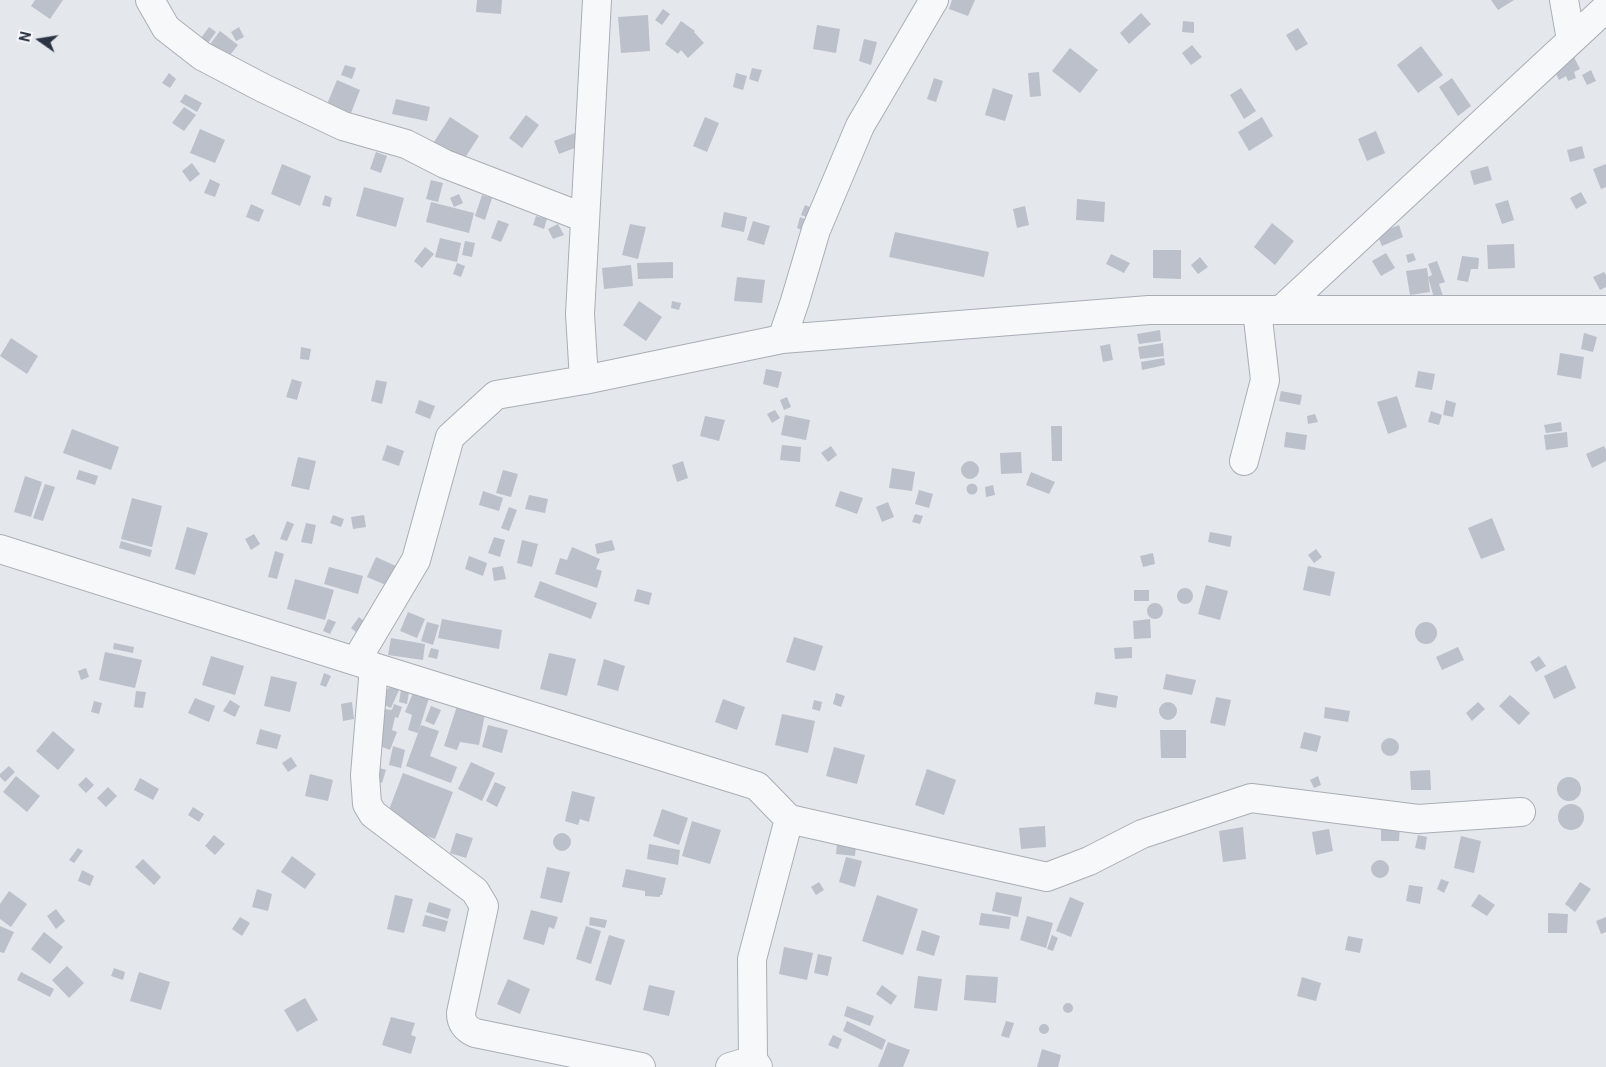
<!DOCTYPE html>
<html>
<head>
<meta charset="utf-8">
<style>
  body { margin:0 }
  #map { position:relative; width:1606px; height:1067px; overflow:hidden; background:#e4e7ec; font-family:Roboto,sans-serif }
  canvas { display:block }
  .north { position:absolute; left:15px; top:15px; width:50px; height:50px; -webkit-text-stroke:4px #f4f6f9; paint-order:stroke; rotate:283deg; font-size:14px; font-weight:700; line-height:20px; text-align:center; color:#2b3445 }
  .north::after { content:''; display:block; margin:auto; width:18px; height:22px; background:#2b3445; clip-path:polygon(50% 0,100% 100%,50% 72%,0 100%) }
</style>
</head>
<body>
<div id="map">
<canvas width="1606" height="1067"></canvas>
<div class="north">N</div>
</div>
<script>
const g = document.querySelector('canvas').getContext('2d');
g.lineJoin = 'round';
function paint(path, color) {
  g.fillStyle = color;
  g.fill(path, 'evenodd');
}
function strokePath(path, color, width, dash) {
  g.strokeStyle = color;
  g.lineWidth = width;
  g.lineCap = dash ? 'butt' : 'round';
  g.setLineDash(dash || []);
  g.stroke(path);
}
paint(new Path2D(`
  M35 0H63L50 19 31 6Z
  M477 0H502L501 14 476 12Z
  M952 0H975L968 16 949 9Z
  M1491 0H1514L1498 10Z
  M663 9 670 14 662 25 655 20Z
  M1141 13 1151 24 1129 44 1120 33Z
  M648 15 650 51 621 53 618 17Z
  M681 21 695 31 694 32 704 43 688 58 681 50 678 54 665 44Z
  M1183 21 1194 22V33L1182 32Z
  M817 25 840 29 836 53 813 49Z
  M209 27 216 32 208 43 201 38Z
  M239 27 244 37 236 41 231 32Z
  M1298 28 1308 44 1296 51 1286 35Z
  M220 31 238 45 226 60 208 47Z
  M864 39 877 42 871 65 859 61Z
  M1192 45 1202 57 1191 65 1182 53Z
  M1421 46 1443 75 1418 93 1397 65Z
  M1070 48 1098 70 1080 93 1052 71Z
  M1574 57 1580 69 1574 72 1576 78 1568 81 1566 76 1559 80 1553 68Z
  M345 65 356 68 352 79 341 75Z
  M752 68 762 70 758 82 749 79Z
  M1591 70 1596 81 1587 85 1582 75Z
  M1039 72 1041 96 1030 97 1028 73Z
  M169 73 176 79 170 88 162 83Z
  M736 73 747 76 743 90 733 87Z
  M934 78 943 81 936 102 927 99Z
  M1452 78 1471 106 1458 116 1439 87Z
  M337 80 360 90 349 118 325 109Z
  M993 88 1013 95 1005 121 985 115Z
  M1241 88 1256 111 1244 119 1230 95Z
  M185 94 202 103 197 112 180 102Z
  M396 99 430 107 427 121 392 114Z
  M184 107 196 115 184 131 172 123Z
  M526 115 539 125 522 148 509 138Z
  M450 117 479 136 461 164 432 145Z
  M705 117 719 123 707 152 693 146Z
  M1262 117 1273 136 1249 151 1238 132Z
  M200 129 225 140 215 163 190 153Z
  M1376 131 1385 153 1367 161 1358 139Z
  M575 133 580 146 559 154 554 141Z
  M1582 146 1585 158 1570 162 1567 150Z
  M376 152 387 156 381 173 370 169Z
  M192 163 200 174 190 182 182 171Z
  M282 164 311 176 300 206 271 194Z
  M1606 164V187L1601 189 1593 169Z
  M1488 166 1492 180 1474 185 1470 171Z
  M210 179 220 184 215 197 204 193Z
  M431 180 443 183 438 202 426 199Z
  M364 187 404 198 396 227 356 216Z
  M1581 192 1587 203 1576 209 1570 198Z
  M459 194 463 203 454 207 450 198Z
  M325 195 332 198 330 207 322 205Z
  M482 195 492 198 485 220 475 216Z
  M1077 199 1105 202 1104 222 1076 220Z
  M1508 200 1514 220 1502 224 1495 204Z
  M431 202 474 213 469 233 426 222Z
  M251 204 264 210 259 222 246 217Z
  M805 205 812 208 809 218 801 215Z
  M1025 206 1029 225 1017 228 1013 209Z
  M724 212 747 217 744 232 721 227Z
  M536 216 547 219 544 229 533 225Z
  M800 217 807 220 804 231 797 228Z
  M498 220 509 224 501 242 491 238Z
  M753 221 770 226 764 245 747 240Z
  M1272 223 1294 241 1275 265 1254 247Z
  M558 224 564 235 553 239 548 229Z
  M630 224 646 227 638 259 622 255Z
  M1399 225 1403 237 1382 246 1377 234Z
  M895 232 989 252 984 277 889 257Z
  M440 238 461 243 457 262 435 257Z
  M465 241 475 243 472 257 462 255Z
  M1514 244 1515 268 1488 269 1487 245Z
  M425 247 434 254 422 268 414 261Z
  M1153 250H1181V279L1153 278Z
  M1386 253 1395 268 1381 276 1372 261Z
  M1413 253 1416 260 1408 263 1406 255Z
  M1111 254 1130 263 1124 273 1106 264Z
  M1462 256 1479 258 1478 269H1471L1468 282 1457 280Z
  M1200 257 1208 267 1198 274 1191 265Z
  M1437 261 1445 282 1439 284 1443 296 1434 298 1428 277 1432 275 1428 264Z
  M673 262V278L638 279 637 263Z
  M457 263 465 266 461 277 453 274Z
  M631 265 633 286 604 289 602 268Z
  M1427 268 1430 292 1410 295 1406 271Z
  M1604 272 1606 275V287L1600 290 1593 277Z
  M737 277 765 280 762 303 734 301Z
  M639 301 662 317 646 341 623 325Z
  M672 301 681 303 679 310 671 308Z
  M1160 330 1161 341 1139 344 1137 334Z
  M1584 333 1597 337 1593 352 1581 349Z
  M11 338 38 356 27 374 0 356Z
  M1163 343 1164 356 1140 359 1138 347Z
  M1110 344 1113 360 1103 362 1100 346Z
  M301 347 311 349 309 360 300 359Z
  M1560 353 1584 357 1581 379 1557 375Z
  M1164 358 1165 365 1142 370 1141 362Z
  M766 369 782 372 778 388 763 384Z
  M1418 371 1435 374 1432 390 1415 387Z
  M292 379 302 382 297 400 286 397Z
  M376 380 387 382 382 404 371 401Z
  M1281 391 1302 395 1300 405 1279 401Z
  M1397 396 1407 427 1388 434 1377 402Z
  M787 397 791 407 784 410 780 400Z
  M419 400 435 406 430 419 415 413Z
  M1446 400 1456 403 1453 417 1443 415Z
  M775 410 780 418 772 423 767 414Z
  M1431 411 1442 415 1439 425 1428 422Z
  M1315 414 1318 422 1308 424 1307 416Z
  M785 415 810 420 806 440 781 435Z
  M705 416 725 420 719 441 700 436Z
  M1561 422 1562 431 1546 433 1544 425Z
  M1051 426H1062V461H1052Z
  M72 429 119 447 111 470 63 453Z
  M1286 432 1307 435 1305 450 1284 447Z
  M1567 432 1568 447 1546 450 1544 435Z
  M387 445 404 451 399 466 382 460Z
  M782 445 801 447 800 462 780 460Z
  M831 446 837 455 828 462 821 453Z
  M1604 446 1606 450V461L1592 468 1586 454Z
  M1021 452 1022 473 1001 474 1000 453Z
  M298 457 316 461 309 490 291 486Z
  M961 470a9 9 0 1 1 18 0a9 9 0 1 1-18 0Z
  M683 461 688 478 677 482 672 465Z
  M892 468 915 472 912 491 889 488Z
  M79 470 98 476 95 485 76 479Z
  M503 470 518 474 511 497 496 493Z
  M1031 472 1055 482 1049 494 1026 485Z
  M25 476 42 482 31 517 14 512Z
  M966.5 489a5.5 5.5 0 1 1 11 0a5.5 5.5 0 1 1-11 0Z
  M45 484 55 487 43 521 33 518Z
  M993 485 995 495 986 497 985 487Z
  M919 490 933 494 929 508 915 504Z
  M483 491 503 498 499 511 479 505Z
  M840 491 863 498 857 514 835 506Z
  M529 495 548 499 545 513 525 509Z
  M132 498 162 506 152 547 121 539Z
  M888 502 894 517 882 522 876 507Z
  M509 507 517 510 509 531 501 528Z
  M915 514 923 516 920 524 912 522Z
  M333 515 344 519 341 527 330 523Z
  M364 515 366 527 353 529 351 517Z
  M1492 518 1505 550 1481 559 1468 528Z
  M287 521 294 524 287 541 280 539Z
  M306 523 316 525 312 544 301 542Z
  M187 527 208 533 195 575 175 569Z
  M1210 532 1232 536 1230 547 1208 542Z
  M254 534 260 544 251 550 245 539Z
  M494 537 505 540 500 557 488 553Z
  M522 540 538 544 532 567 517 563Z
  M612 540 615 550 597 554 595 544Z
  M121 541 152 550 150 557 119 548Z
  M572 547 600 559 596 569 602 571 597 588 555 574 560 558 567 560Z
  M1316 549 1322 557 1314 563 1308 555Z
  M275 551 284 554 277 579 268 577Z
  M1153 553 1155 564 1143 567 1140 556Z
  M469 556 487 563 483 576 465 569Z
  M376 557 396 566 388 586 367 577Z
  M503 566 506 579 494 581 492 568Z
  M1308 566 1335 572 1330 596 1303 590Z
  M329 567 363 576 358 594 324 584Z
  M295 579 334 590 325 620 287 609Z
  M540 581 597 603 591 619 534 597Z
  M1206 585 1228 591 1220 620 1198 614Z
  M1177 596a8 8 0 1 1 16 0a8 8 0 1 1-16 0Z
  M637 589 652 593 649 605 634 601Z
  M1134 590H1149V601H1134Z
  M1147 611a8 8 0 1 1 16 0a8 8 0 1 1-16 0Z
  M408 612 425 619 417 638 400 631Z
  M359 617 364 621 356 632 351 628Z
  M328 619 336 622 330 634 323 631Z
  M442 619 502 630 499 649 438 638Z
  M1150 619 1151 638 1134 639 1133 621Z
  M427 622 439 625 433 645 421 641Z
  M1415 633a11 11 0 1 1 22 0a11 11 0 1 1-22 0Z
  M794 637 823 646 815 671 786 662Z
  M391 638 425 644 423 660 388 655Z
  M114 643 134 647 133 653 113 649Z
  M1132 647V658L1115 659 1114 648Z
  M1458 647 1464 660 1442 670 1436 657Z
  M431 648 439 650 437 659 428 657Z
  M105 652 142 660 135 688 99 680Z
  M549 653 576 659 567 696 540 689Z
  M211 656 244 666 235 695 202 685Z
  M1539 656 1546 666 1536 672 1530 662Z
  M604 659 625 666 618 691 597 685Z
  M1566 665 1576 688 1554 699 1544 676Z
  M86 668 89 677 81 680 78 671Z
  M324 673 331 676 326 687 320 685Z
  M1166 674 1196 680 1192 695 1163 689Z
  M271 676 297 682 290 712 264 706Z
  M380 684 388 689 390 686 399 690 391 708 382 704Z
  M401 690 409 692 407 704 399 702Z
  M136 691 146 692 143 708 134 707Z
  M1096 692 1118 696 1116 708 1094 704Z
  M413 693 429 698 418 733 408 730 412 715 405 712Z
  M836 693 845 696 841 707 833 704Z
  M1510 695 1530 713 1519 725 1499 706Z
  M1216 697 1231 700 1225 726 1210 723Z
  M195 698 215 706 209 722 188 713Z
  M723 699 745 707 737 730 715 722Z
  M230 700 240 706 235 717 223 711Z
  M814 700 822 702 820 711 812 709Z
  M94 701 102 703 99 714 91 712Z
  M352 702 354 719 343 721 341 704Z
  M1478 702 1485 709 1472 721 1466 713Z
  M1159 711a9 9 0 1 1 18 0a9 9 0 1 1-18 0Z
  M458 703 471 708 470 711 485 714 479 745 460 742 457 750 444 746Z
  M394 704 402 707 398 718 395 717 392 730 397 732 390 750 372 743 384 709 392 710Z
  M431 706 441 710 434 725 425 721Z
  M1325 707 1350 711 1348 722 1324 718Z
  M782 714 815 721 808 753 775 745Z
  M421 725 439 731 430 756 457 767 451 783 406 766Z
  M488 725 508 730 502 753 482 747Z
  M260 729 281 735 277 749 256 744Z
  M1160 730H1186V758H1161Z
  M53 731 75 750 58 770 36 751Z
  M1304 732 1321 736 1317 752 1300 748Z
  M1381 747a9 9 0 1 1 18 0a9 9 0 1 1-18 0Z
  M393 746 405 750 401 768 389 765Z
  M834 747 865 755 857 784 826 776Z
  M291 757 297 766 288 772 282 763Z
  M471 762 495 773 482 801 458 789Z
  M9 766 15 772 5 782 0 777V774Z
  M374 766 386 770 382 783 370 779Z
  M927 769 956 780 944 815 915 805Z
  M1430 770 1431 790H1411L1410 771Z
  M403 773 453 792 435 839 385 820Z
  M310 774 333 780 328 801 305 796Z
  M16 776 40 796 27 812 3 792Z
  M1318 776 1321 785 1314 788 1310 780Z
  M86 777 94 785 86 793 78 785Z
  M1557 789a12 12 0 1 1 24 0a12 12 0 1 1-24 0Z
  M140 778 159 789 153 800 134 790Z
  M495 782 506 787 497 807 486 801Z
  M108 787 117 796 106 807 97 798Z
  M572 791 595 797 589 822 580 819 578 825 565 821Z
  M1558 817a13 13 0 1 1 26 0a13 13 0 1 1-26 0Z
  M193 807 204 814 199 822 188 815Z
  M662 809 688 818 679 845 653 836Z
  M692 821 721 830 710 864 682 856Z
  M1381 824H1400L1399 841H1381Z
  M1045 826 1046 847 1021 849 1019 828Z
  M1243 827 1246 859 1223 862 1219 831Z
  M1329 829 1333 851 1316 855 1312 832Z
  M553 842a9 9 0 1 1 18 0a9 9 0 1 1-18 0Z
  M456 833 473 838 466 858 450 853Z
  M214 835 225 844 215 855 205 846Z
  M1418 835 1427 837 1425 850 1415 848Z
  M1461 836 1481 841 1474 873 1454 868Z
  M649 844 680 850 678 865 647 859Z
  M837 844 856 846 855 856 836 854Z
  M78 848 83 851 74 863 69 860Z
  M292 856 316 874 305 889 281 872Z
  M846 857 862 861 855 887 839 882Z
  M143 859 161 877 154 885 135 867Z
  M1371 869a9 9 0 1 1 18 0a9 9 0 1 1-18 0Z
  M547 867 570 872 562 903 540 898Z
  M626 869 666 878 662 895H660V897L645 896V891L622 887Z
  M82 870 94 876 90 886 78 881Z
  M1441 879 1449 882 1444 893 1437 889Z
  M819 882 824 890 816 895 811 887Z
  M1580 882 1591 889 1575 912 1565 904Z
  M1409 885 1423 887 1420 904 1406 901Z
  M257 889 272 894 268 911 252 907Z
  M9 891 27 904 11 927 0 919V904Z
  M996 892 1022 897 1018 917 992 911Z
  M1479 894 1495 905 1487 916 1471 906Z
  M395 895 413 899 404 933 387 929Z
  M877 895 918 909 903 955 862 941Z
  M1070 897 1084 903 1071 937 1056 931Z
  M429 902 451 909 448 919 426 912Z
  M56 909 65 921 56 929 47 916Z
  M531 910 558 917 554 929 549 927 544 945 523 939Z
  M981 913 1011 917 1009 929 979 925Z
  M1548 913 1568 914 1567 933H1548Z
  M425 915 448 921 445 932 422 926Z
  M1027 916 1053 923 1046 948 1020 940Z
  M240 917 250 923 242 936 232 929Z
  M590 917 607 920 605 928 589 925Z
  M1606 917V932L1601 934 1596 921Z
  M0 926 14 932 4 953 0 952Z
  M586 926 601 931 591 964 576 959Z
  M922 930 940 936 934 956 916 950Z
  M44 932 63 947 50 964 31 949Z
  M609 935 625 940 611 985 595 980Z
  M1052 935 1058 938 1053 951 1047 949Z
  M1348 936 1363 939 1360 953 1345 950Z
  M784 947 813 953 807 980 779 974Z
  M818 954 832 957 828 976 814 973Z
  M67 966 84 983 69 998 52 980Z
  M114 968 125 972 123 980 111 976Z
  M21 972 54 989 50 997 17 980Z
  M139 972 170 982 161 1010 130 1001Z
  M966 975 998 977 996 1003 964 1000Z
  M918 976 942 979 937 1011 914 1008Z
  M1302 977 1321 983 1316 1001 1297 996Z
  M508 979 530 989 520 1014 497 1004Z
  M649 985 675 991 669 1016 643 1010Z
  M882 985 897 996 891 1005 876 994Z
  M305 998 318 1020 297 1032 284 1010Z
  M1063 1008a5 5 0 1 1 10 0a5 5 0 1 1-10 0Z
  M847 1006 874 1016 870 1026 844 1016Z
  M391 1017 415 1023 411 1035 416 1037 411 1054 382 1045Z
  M847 1021 886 1040 882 1050 843 1031Z
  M1006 1021 1014 1023 1009 1038 1001 1036Z
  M1039 1029a5 5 0 1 1 10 0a5 5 0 1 1-10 0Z
  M833 1035 842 1039 838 1049 828 1045Z
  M888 1042 910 1050 903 1067H878Z
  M1042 1049 1061 1055 1058 1067H1037Z`), '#bbc0ca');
const minor = new Path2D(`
  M150 0 166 28 202 56 263 88 343 126 406 144 445 164 585 218
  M1564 0 1571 40
  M1281 310 1606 8
  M782 339 795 301 816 230 860 126 934 0
  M584 380 580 314 597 0
  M1244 461 1265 380 1257 310
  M0 549 374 667 757 786 789 819 752 959 753 1060 758 1067
  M356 661 416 560 450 437 496 395 584 380 782 339 1149 310H1606
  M374 667 365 775 367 804 373 814 475 891 484 906 461 1013C461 1023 466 1029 475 1033L641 1067
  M789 819 1047 877 1089 861 1142 834 1251 798 1418 819 1521 812
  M730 1067 753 1060`);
strokePath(minor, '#a9aeb7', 30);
strokePath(minor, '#f7f8fa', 28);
</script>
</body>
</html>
